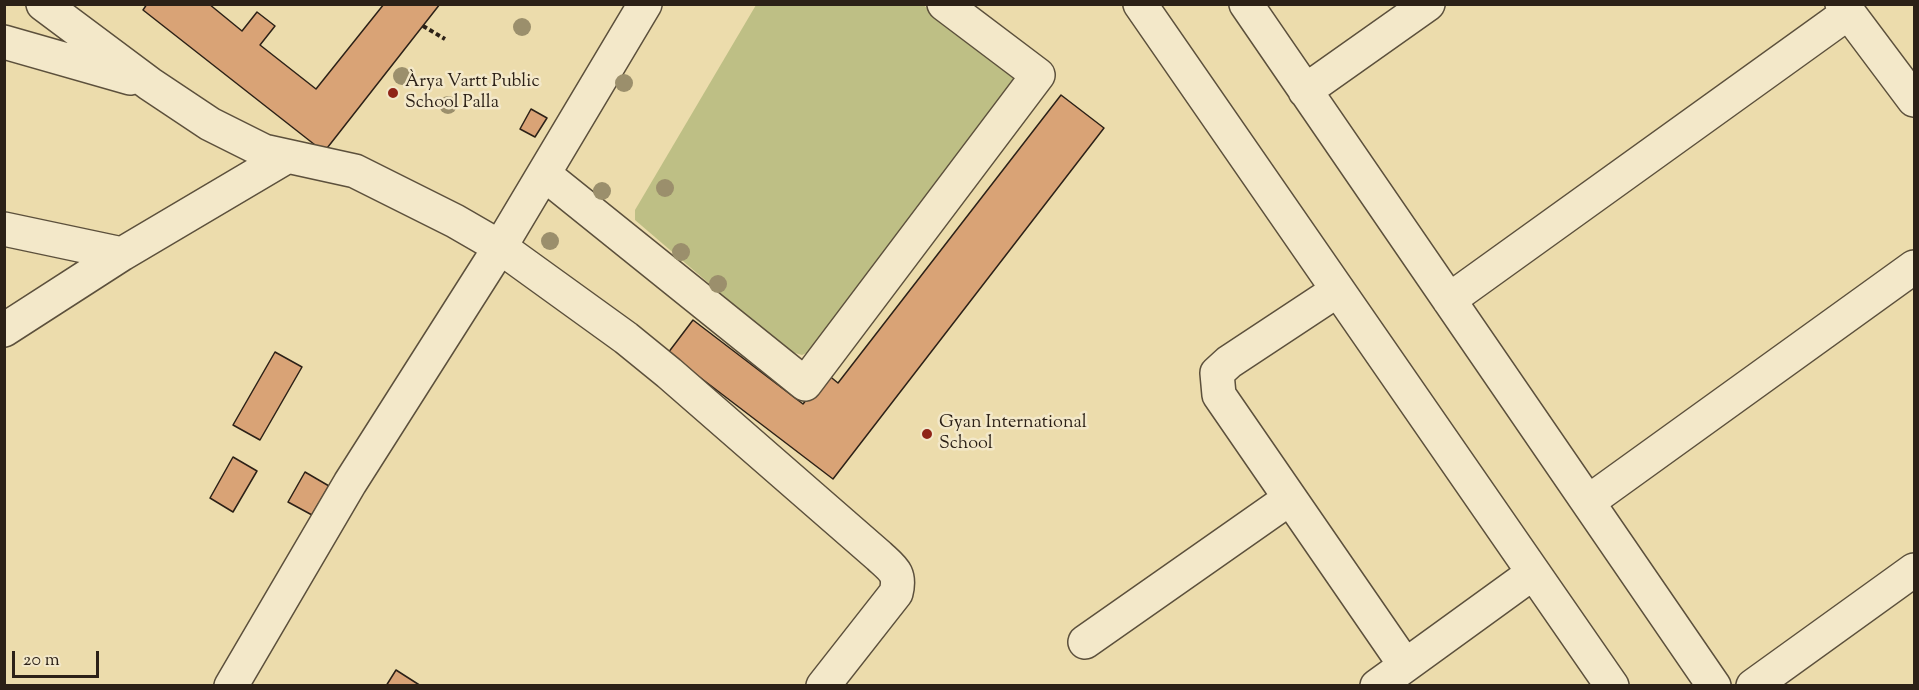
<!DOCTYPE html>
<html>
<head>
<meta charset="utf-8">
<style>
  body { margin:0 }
  #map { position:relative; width:1919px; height:690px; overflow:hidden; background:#ecdcac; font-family:"Sorts Mill Goudy",serif }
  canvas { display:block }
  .frame { position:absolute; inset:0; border:6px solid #2c2117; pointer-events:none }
  .scale { position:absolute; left:12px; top:651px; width:87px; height:27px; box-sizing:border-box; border:3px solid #2c2117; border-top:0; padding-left:8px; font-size:18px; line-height:21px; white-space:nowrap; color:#2c2117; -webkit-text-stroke:4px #f3e8c9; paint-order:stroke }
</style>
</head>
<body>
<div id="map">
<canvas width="1919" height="690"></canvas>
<div class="frame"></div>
<div class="scale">20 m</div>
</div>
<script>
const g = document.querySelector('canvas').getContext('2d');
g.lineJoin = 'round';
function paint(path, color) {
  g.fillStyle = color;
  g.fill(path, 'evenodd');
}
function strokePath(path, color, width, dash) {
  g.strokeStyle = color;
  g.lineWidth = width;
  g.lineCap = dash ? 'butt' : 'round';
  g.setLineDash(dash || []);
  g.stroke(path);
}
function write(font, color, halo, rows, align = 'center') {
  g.font = font + ' "Sorts Mill Goudy",serif';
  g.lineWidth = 5;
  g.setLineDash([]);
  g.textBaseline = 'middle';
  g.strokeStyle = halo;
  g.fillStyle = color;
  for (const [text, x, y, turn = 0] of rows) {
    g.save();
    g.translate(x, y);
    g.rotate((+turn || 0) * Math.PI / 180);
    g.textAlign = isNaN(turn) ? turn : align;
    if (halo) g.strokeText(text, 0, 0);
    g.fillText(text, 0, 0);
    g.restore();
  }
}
paint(new Path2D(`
  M756 5H923L1016 74 1019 82 816 349 802 355 788 351 635 220V210Z`), '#bebf85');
const building = new Path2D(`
  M147 4H209L242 31 257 12 275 26 260 45 316 89 384 4H440L324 152 143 10Z
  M1061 95 1104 128 833 479 668 353 693 320 803 404 827 374 838 383Z
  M531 109 547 118 535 137 520 129Z
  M275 352 302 367 260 440 233 425Z
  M233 457 257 471 233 512 210 498Z
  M305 472 329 486 312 515 288 502Z
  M396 670 421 686H386Z`);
paint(building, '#d9a376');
strokePath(building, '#2c2117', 1.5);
const minor = new Path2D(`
  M43 4 150 84 210 124 264 151 355 171 455 221 500 247 626 338 669 373 879 556C893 569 901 573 896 593L823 686
  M1140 4 1612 686
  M1246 4 1714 686
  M1842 4 1914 100
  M4 42 130 78
  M1305 91 1428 4
  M544 174 805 384 1038 75 944 4
  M4 229 122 254
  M1338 290 1229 362 1217 373 1219 395 1405 665
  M1449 300 1848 13
  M4 330 122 254 286 157
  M1588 502 1914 267
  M1085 642 1289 499
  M231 686 350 483 500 247 645 4
  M1377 686 1533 573
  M1753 686 1914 570`);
strokePath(minor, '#5c503c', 36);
strokePath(new Path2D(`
  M423 26 445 39`), '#2c2117', 4, [4.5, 3]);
strokePath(minor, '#f3e8c9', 33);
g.fillStyle = '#9b8f6c';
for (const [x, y] of [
  [522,27],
  [402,76],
  [624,83],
  [448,105],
  [665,188],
  [602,191],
  [550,241],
  [681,252],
  [718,284]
]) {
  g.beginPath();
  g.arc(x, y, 9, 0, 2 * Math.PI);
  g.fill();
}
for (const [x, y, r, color] of [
  [393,93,6,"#8f2418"],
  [927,434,6,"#8f2418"]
]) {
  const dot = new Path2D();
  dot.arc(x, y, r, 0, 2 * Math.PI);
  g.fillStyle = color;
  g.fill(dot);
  strokePath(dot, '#f3e8c9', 2);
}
write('18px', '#2c2117', '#f3e8c9', [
  ["Àrya Vartt Public",405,83],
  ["School Palla",405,104],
  ["Gyan International",939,424],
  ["School",939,445]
], 'left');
</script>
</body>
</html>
